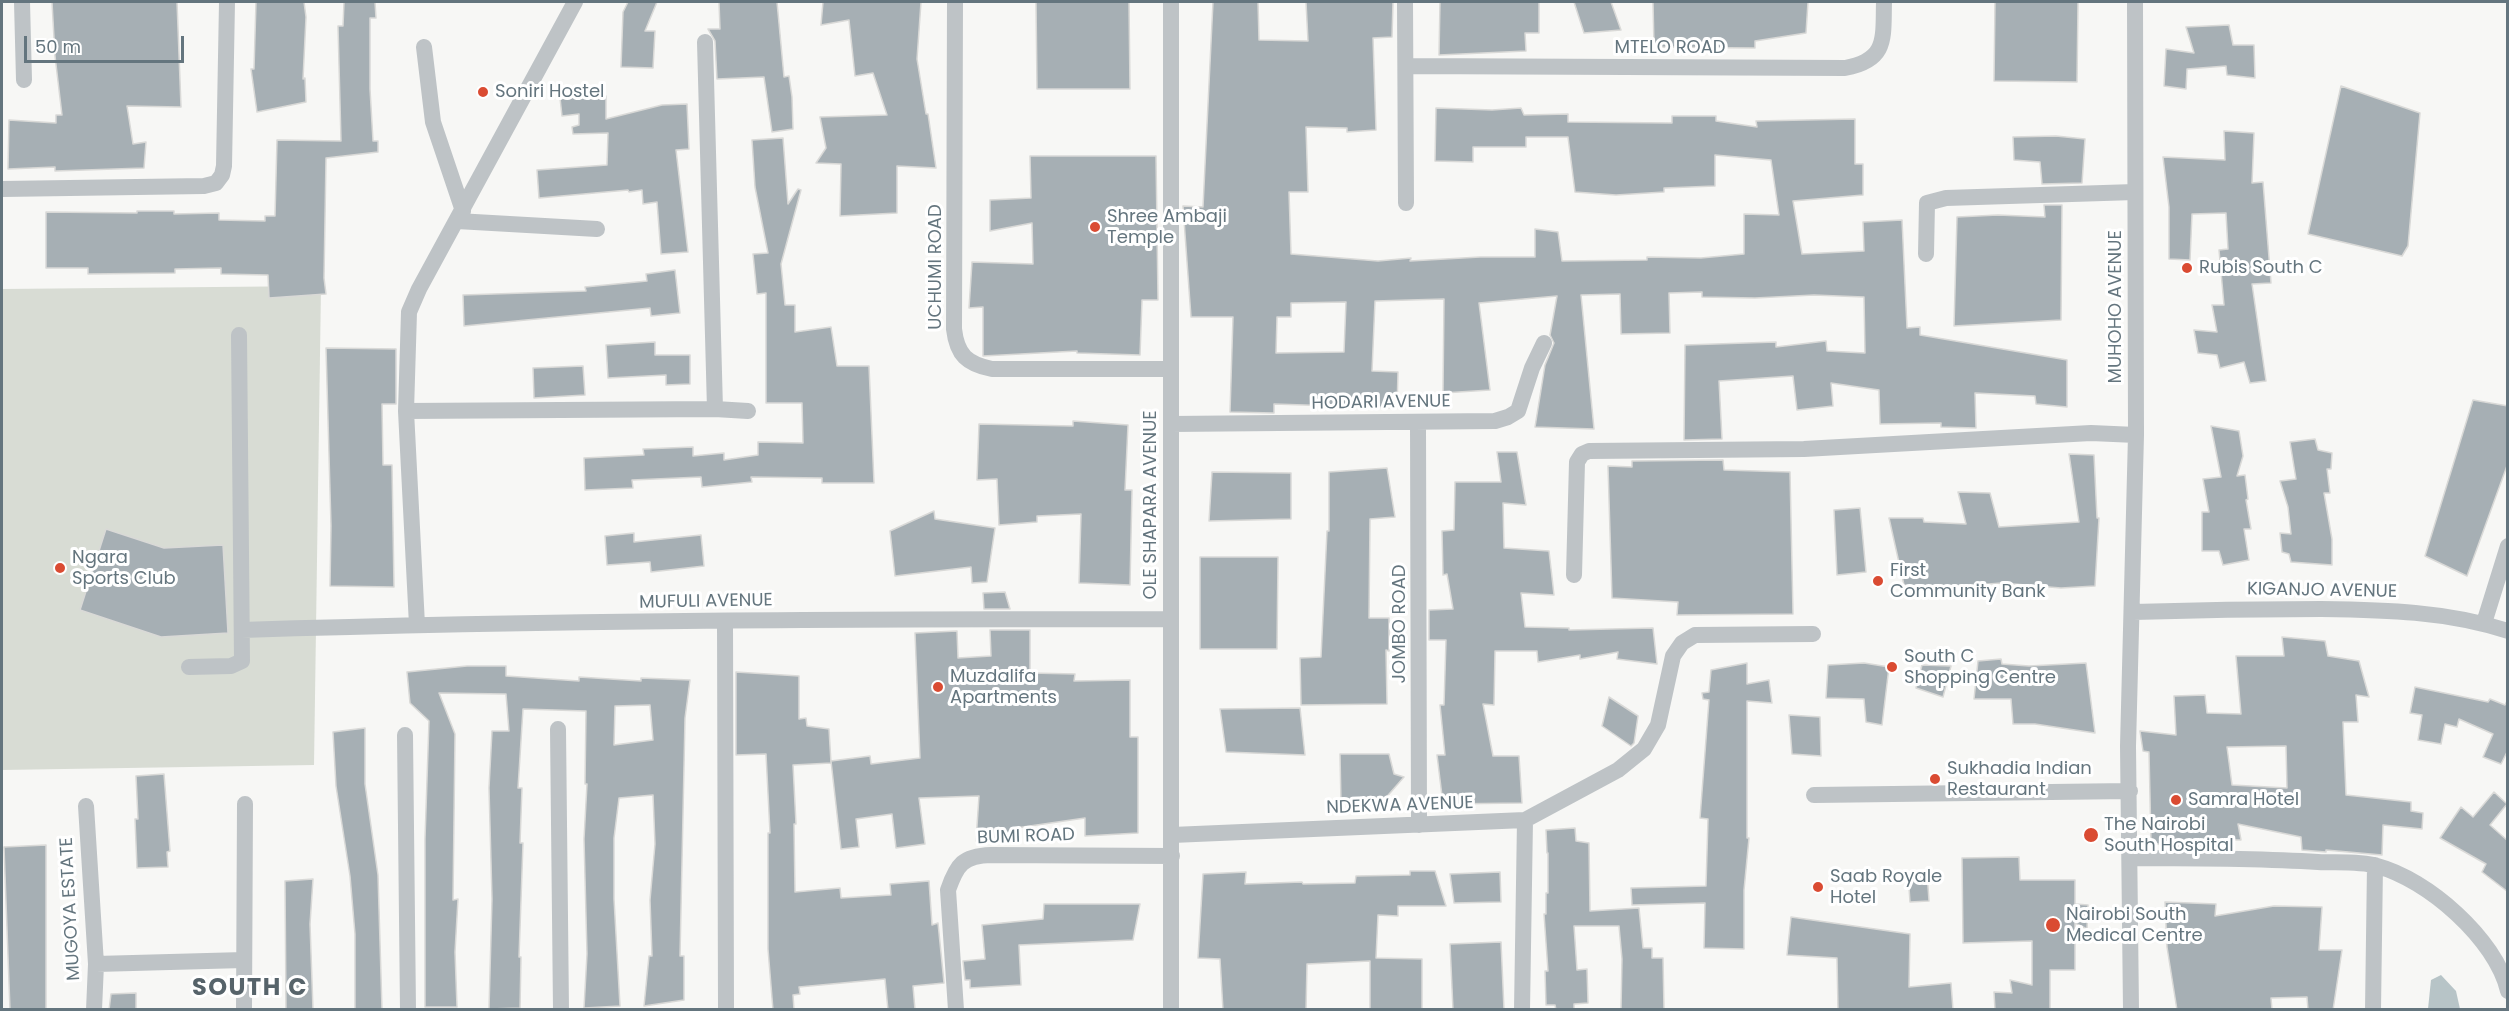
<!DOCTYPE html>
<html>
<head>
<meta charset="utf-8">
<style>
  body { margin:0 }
  #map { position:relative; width:2509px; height:1011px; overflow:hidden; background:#f7f7f5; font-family:Poppins,sans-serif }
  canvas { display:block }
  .frame { position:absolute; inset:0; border:3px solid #64757e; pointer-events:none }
  .scale { position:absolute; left:24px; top:36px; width:160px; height:27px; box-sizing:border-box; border:3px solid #64757e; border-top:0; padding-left:8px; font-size:18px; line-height:21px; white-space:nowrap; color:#64757e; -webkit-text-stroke:4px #fff; paint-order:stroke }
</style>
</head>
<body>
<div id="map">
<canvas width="2509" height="1011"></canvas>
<div class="frame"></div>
<div class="scale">50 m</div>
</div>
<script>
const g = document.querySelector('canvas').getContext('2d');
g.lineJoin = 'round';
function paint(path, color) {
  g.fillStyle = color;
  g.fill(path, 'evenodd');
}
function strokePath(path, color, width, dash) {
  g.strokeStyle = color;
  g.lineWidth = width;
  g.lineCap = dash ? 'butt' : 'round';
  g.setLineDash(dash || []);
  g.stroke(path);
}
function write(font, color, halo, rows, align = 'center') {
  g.font = font + ' Poppins,sans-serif';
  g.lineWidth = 6;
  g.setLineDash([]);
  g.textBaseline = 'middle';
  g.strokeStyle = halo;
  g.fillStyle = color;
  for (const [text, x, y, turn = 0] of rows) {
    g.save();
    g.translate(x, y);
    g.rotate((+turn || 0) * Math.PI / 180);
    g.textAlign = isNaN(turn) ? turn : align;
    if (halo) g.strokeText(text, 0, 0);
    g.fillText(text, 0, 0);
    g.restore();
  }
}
paint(new Path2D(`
  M321 286 314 765 2 770V289Z`), '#d8dcd4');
paint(new Path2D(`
  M2441 975 2456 991 2460 1009H2428L2431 980Z`), '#b7c4c7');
const building = new Path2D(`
  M52 2H177L181 107 127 106 133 144 146 142 144 168 55 171V167L8 169 9 120 56 123V115H62L55 56Z
  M256 2H304L306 17 303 79 305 78 306 102 257 112 251 69H254Z
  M344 2H375L376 18H370V89L373 141H378V152L326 158 324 278 326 294 269 298 268 275 221 274V268L175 269V273L88 274V268H46V212L137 213V211H174V214L219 213V220L265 221V216H275L277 140 341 141 338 26H343Z
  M628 2H657L645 31H655L653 68 621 67 623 12Z
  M719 2H777L784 77 789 76 792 97 793 129 772 132 764 77 717 79 715 41 708 29H720Z
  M823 2H921L917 59 926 114H928L936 168 897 166V213L840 216 841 164 816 163 826 148 820 117 887 115 873 73 855 76 849 20 821 25Z
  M1036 2H1129L1130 89H1037Z
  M1213 2H1258L1259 40 1308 41 1306 2H1393L1392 37 1373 38 1376 130 1347 132V128L1306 127 1308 192H1289L1291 254 1378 261 1411 258 1410 261 1480 257H1535V229L1558 232 1562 261 1647 260V257L1701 258 1744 254V214L1779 215 1771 160 1715 155V186L1664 188V192L1616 195 1575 192 1568 137H1526V147H1473V162L1435 161 1436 108 1492 110 1521 108 1524 115 1568 114V122L1672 123V116H1716V121L1757 127 1756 121 1855 119V164H1863V195L1793 201 1802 254 1864 251 1863 222 1902 220 1907 328 1920 327V335L2067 360V407L2036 404 2035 396 1975 393 1976 428 1941 427V423L1880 424 1879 390 1831 383 1833 406 1797 410 1793 376 1719 381 1722 439 1684 440 1685 345 1776 342V347L1826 341 1827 351 1865 353 1864 297 1814 295 1755 298 1702 297V292L1669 293 1670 333 1621 334 1620 294 1581 295 1594 429 1535 427 1545 365 1554 343 1550 335 1557 296 1479 303 1490 390 1443 393 1444 299 1375 301 1372 371 1398 372 1397 408 1274 404V413L1230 412 1233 317H1191L1183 206 1203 207ZM1346 302 1344 352 1276 353 1277 317H1291V303Z
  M1440 2H1539V33H1525L1526 51 1439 55Z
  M1574 2H1611L1621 30 1584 33Z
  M1653 2H1808L1806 33 1755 41V48L1654 47Z
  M1995 2H2078L2077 82 1994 81Z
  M2229 25 2233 45H2254L2255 78 2227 75 2226 66 2187 69 2186 89 2164 86 2166 49 2194 53 2186 27Z
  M2341 86 2420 113 2408 246 2402 256 2308 234Z
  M579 96H606V119L662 105 687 104 689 149 676 150 688 252 661 254 657 202 643 204 642 190 629 192 628 190 539 198 537 170 607 165 608 133 573 134 572 127 579 125V114L562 116 560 98Z
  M2224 131 2254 133 2252 183 2263 182 2271 283 2252 284 2266 381 2250 383 2244 362 2220 368 2217 355 2198 353 2194 330 2217 332 2212 305H2224L2219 250 2228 249 2226 213 2192 214 2190 260 2169 259V207L2163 157 2225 160Z
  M2056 136 2085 139 2082 183 2042 184 2040 162 2014 160 2013 137Z
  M783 138 788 204 798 189 801 190 781 264 785 305H795V332L831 327 837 366H869L874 483H822V478L751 477 752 482 702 487 701 477 632 480 633 488 585 490 584 458 644 455 643 449 693 447V456L724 453V460L758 455V442L803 443 802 403H766V293L757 294 753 254 768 253 755 187 752 140Z
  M1030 156H1156L1158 300H1142L1140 355 1077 353V351L983 356V307L969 308 972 262 1033 264 1032 223 990 231V200L1031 198Z
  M2044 205H2062L2061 320 1954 326 1957 217 1998 215 2045 217Z
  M675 270 680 313 651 316 650 308 464 326 463 295 586 291 585 287 647 281 646 274Z
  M655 342V355H690V384L666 385V375L608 378 606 345Z
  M326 348 396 349V404H382L383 465H392L394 587 330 586 331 526Z
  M583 366 585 395 534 398 533 368Z
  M2473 400 2508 406V463L2467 576 2425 556Z
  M1073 421 1128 425 1125 490H1132L1130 585 1079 583 1081 514 1037 516V522L999 525 997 479 977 480 979 424 1073 426Z
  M2211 426 2239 431 2243 456 2237 476 2245 475 2248 499 2246 500 2251 529H2244L2249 560 2223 565 2219 551H2202V512H2209L2203 479 2221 477Z
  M2315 439 2318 450 2332 453 2331 469H2327L2330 493H2324L2332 539V565L2291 562 2289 554 2282 552 2280 533 2291 534 2288 507 2280 481 2296 479 2290 442Z
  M1497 452H1517L1526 505 1503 503 1504 548 1549 551 1554 595 1521 593 1525 627 1569 628V630L1653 628 1657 664 1617 659 1618 652 1580 659V655L1538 662 1537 651H1495L1494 705 1483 704 1493 756H1519L1522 803 1443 804 1437 755H1445L1440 705H1444L1446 640H1429V610L1453 609 1447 574 1443 575 1442 531 1454 530 1455 482H1501Z
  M2069 454 2094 455 2097 518H2099L2095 586 2061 588 2002 583 1934 588 1904 585 1889 518H1923L1924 522 1966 524 1958 492 1990 493 1999 527 2079 522Z
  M1723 460 1724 470 1790 472 1793 614 1677 615 1678 602 1612 598 1608 466 1632 467V461Z
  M1387 468 1395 517 1370 519 1369 618H1389V651L1386 650 1387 704 1301 705 1300 658 1321 657 1327 531H1329V472Z
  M1212 472 1291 473V519L1209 521Z
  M1860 508 1866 572 1837 575 1834 510Z
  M934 511 935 519 995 528 987 582 972 583 971 567 895 576 890 531Z
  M106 529 164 548 223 545 228 633 161 637 80 610Z
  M634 533V542L701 535 704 566 651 572 650 562 607 565 605 536Z
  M1200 557H1278L1277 649H1200Z
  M1005 592 1010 609H984L983 593Z
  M990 630H1030V673L1075 674 1074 681 1130 680V737H1138V833L1085 836V818L1016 828V838L976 841 979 796 919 798 925 844 896 848 892 814 856 819 859 847 841 849 831 761 870 756 871 764 920 758 915 633 957 631 958 658 991 656Z
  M2282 637 2325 641 2328 656 2359 661 2369 697 2356 695 2358 722H2343L2346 795 2411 802V811L2423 813 2422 829 2383 825 2382 855 2326 850V852L2302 850 2301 837 2238 824 2241 840 2204 839 2207 847 2181 844V848H2171L2151 842 2149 752 2143 751 2140 731 2176 735 2174 696 2205 695 2207 713 2241 714 2236 656H2284ZM2286 746 2287 788 2232 785 2227 747Z
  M2001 659 2002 664 2029 666 2086 663 2095 733 2035 724H2013L2011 699H1974L1978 661Z
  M1747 663V684L1769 680 1772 703 1747 701V838H1749L1744 890V949L1704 948 1705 903 1632 905 1631 888 1706 886 1708 819 1700 818 1709 700 1703 699 1702 693 1709 692 1711 670Z
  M1864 663 1889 667 1882 725 1866 722 1864 699 1826 698 1828 665Z
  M1922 665 1951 666 1943 697 1916 688Z
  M467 666H506V676L579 681V677L641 681V678L690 680 685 718 680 956H684V1000L644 1006 649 956H652L650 900 655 844 653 795 619 798 614 838V899L620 1006 584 1008 587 954 584 839 587 784H585L586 711 523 709 518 788H522L520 843H523L519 957H521L520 1008 489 1009 492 899 489 788 492 731H509L506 694 439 693 455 734 453 900 458 899 455 952 457 1007H425V839L429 721 410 703 407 672ZM650 705 653 740 614 745 615 706Z
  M736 672 799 676V719L806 718 807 726 829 729 831 763 793 765 796 824H794L795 892 840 888 841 898 891 895 890 884 929 881 932 925 938 923 944 983 913 986 915 1010H888L885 979 799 987 800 994 793 995 794 1010H773L768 949V833H770L766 754 736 755Z
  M2415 687 2488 702 2490 699 2505 705 2508 699V750L2501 764 2483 757 2493 734 2459 719 2457 727 2445 724 2441 744 2418 740 2422 715 2410 713Z
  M1609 697 1638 716 1634 743 1631 746 1602 726Z
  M1300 708 1305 755 1226 752 1220 709Z
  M1789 715 1820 717 1821 756 1792 754Z
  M365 728V784L378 875 382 1010H355V934L350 876 336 786 333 732Z
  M1340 754H1389L1394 774 1404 777 1383 801 1341 804Z
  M164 774 170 851 167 852 168 867 137 868 135 819H138L136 776Z
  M2494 792 2507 804 2490 825 2508 841V892L2482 872 2486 864 2440 838 2461 807 2473 817Z
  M1575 828 1576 841 1589 843 1590 911 1639 908 1643 948H1652V958H1663L1664 1010H1621L1622 959 1619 926H1574L1577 970 1587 969 1588 1003 1574 1004V1010H1556L1555 1005H1546L1545 971H1548L1544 914H1546V893H1548V853H1547L1546 830Z
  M46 845V1010H10L4 847Z
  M2019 857 2020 880H2075V904L2088 905 2087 929 2075 923V970H2050V1010H1995L1994 992 2012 993 2010 980 2032 985V941L1963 943 1962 858Z
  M1410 871H1435L1446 906H1398V916L1378 915 1376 958 1422 959V1010H1370V961L1307 964 1306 1010H1223L1220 959 1198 958 1203 874 1246 872 1245 884 1302 882 1303 884 1355 883 1356 876 1410 875Z
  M1500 872 1501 902 1454 903 1450 874Z
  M1927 872 1929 901 1910 902 1908 873Z
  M313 879 310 924 313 1010H286L285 881Z
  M2165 902 2216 904 2215 916 2274 906 2322 907 2319 950H2342L2333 1010H2308L2307 997 2271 998 2272 1010H2177L2167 947Z
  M1044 904H1140L1133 940 1019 945 1021 985 970 988V980H965L963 961 985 959 982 925 1043 919Z
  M1791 917 1910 934 1909 987 1951 983 1953 1010H1838L1837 958 1787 955Z
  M1501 942 1504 1010H1453L1450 944Z
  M136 993V1010H109L111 994Z`);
paint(building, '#a6afb4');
strokePath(building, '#d9d9d7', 1.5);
strokePath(new Path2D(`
  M22 2 24 80
  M955 2 954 329C957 355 967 364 992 369H1171
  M1171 2V1010
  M1405 2 1406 203
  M705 42 715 409
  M424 47 433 122 463 211
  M1406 66 1845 68C1888 60 1883 38 1884 2
  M2 189 204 186 216 183 222 175 224 166 227 2
  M457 221 597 229
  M1926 254 1927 203 1946 198 2135 192
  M406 411 715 409 748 411
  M1418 423 1419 825
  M1171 424 1495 421 1508 417 1518 411 1532 368 1544 343
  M1574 575 1577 462 1582 454 1589 451 1804 449 2091 433 2136 435
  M2133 612C2196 610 2259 609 2321 609 2385 610 2446 611 2508 631
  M725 621 726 1010
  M2484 623 2508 546
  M417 625 406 411 409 312 419 289 575 2
  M242 630C551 620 861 619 1170 619
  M189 667 231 666 242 661 239 335
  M558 729 561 1010
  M405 735 408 1010
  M1814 795 2130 791
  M86 806 96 964 94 1010
  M1172 835 1525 820 1618 770 1644 749 1658 725 1673 656 1682 643 1695 635 1813 634
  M2130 858C2192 858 2255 858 2318 862 2336 863 2359 861 2377 866 2427 879 2496 939 2508 991
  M96 964 244 960
  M244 1010 245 804
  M956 1010 948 890C957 864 963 856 991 855L1172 856
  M1522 1010 1525 820
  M2131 1010 2128 746 2136 435 2135 2
  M2373 1010 2375 865`), '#bec3c6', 16);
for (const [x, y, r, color] of [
  [483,92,6,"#da4b32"],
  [1095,227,6,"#da4b32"],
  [2187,268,6,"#da4b32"],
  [60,568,6,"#da4b32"],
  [1878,581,6,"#da4b32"],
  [1892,667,6,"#da4b32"],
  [938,687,6,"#da4b32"],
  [1935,779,6,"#da4b32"],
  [2176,800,6,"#da4b32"],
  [2091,835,8,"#da4b32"],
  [1818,887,6,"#da4b32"],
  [2053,925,8,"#da4b32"]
]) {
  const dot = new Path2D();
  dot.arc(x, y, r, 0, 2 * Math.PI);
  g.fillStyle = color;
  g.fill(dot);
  strokePath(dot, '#fff', 2);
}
write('18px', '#64757e', '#fff', [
  ["MTELO ROAD",1670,48],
  ["UCHUMI ROAD",936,267,-90],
  ["MUHOHO AVENUE",2116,307,-90],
  ["HODARI AVENUE",1381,403,-1],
  ["OLE SHAPARA AVENUE",1151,505,-90],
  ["KIGANJO AVENUE",2322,591,1],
  ["MUFULI AVENUE",706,602,-1],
  ["JOMBO ROAD",1400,624,-90],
  ["NDEKWA AVENUE",1400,806,-2],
  ["BUMI ROAD",1026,837,-2],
  ["MUGOYA ESTATE",71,909,-93]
]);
write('18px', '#64757e', '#fff', [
  ["Soniri Hostel",495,92],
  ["Shree Ambaji",1107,217],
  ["Temple",1107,238],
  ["Rubis South C",2199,268],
  ["Ngara",72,558],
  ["Sports Club",72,579],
  ["First",1890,571],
  ["Community Bank",1890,592],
  ["South C",1904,657],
  ["Shopping Centre",1904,678],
  ["Muzdalifa",950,677],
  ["Apartments",950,698],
  ["Sukhadia Indian",1947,769],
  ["Restaurant",1947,790],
  ["Samra Hotel",2188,800],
  ["The Nairobi",2104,825],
  ["South Hospital",2104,846],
  ["Saab Royale",1830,877],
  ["Hotel",1830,898],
  ["Nairobi South",2066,915],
  ["Medical Centre",2066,936]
], 'left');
g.letterSpacing = '1.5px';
write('bold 24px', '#56636a', '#fff', [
  ["SOUTH C",250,989]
]);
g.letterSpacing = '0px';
</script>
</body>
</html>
